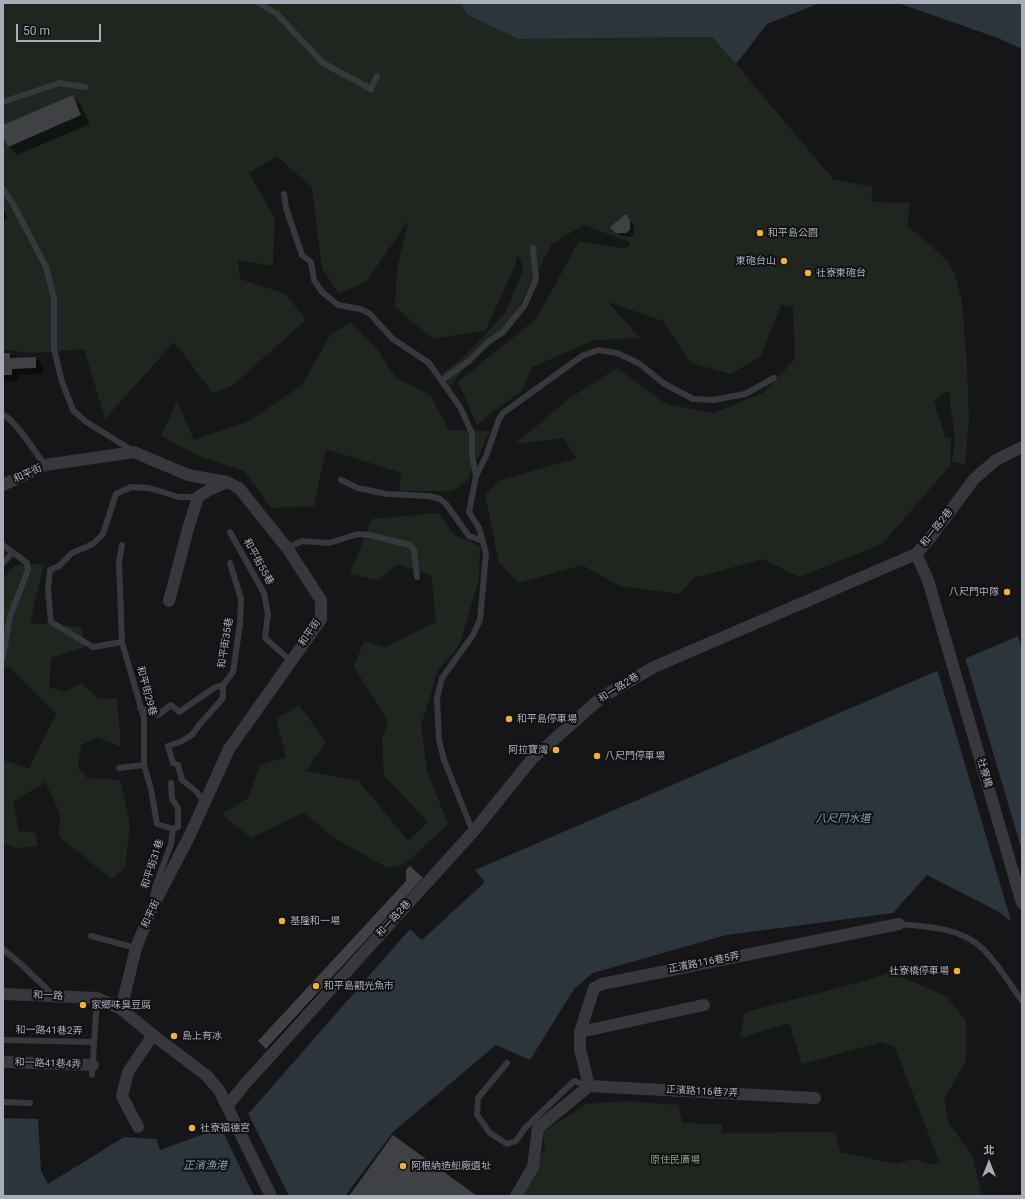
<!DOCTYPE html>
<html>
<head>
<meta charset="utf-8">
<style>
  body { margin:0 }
  #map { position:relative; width:1025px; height:1199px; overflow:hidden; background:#161618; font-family:Roboto,"Noto Sans TC",sans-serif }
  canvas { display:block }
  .frame { position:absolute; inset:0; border:4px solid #a8adb8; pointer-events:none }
  .north { position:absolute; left:969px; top:1143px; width:40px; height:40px; -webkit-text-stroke:3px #111113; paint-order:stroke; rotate:0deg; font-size:11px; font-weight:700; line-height:16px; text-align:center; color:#a8adb8 }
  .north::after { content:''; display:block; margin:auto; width:14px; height:18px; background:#a8adb8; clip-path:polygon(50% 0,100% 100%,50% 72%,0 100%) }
  .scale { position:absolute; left:16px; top:24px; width:85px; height:18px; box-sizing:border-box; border:2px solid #a8adb8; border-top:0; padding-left:5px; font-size:12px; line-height:14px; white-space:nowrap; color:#a8adb8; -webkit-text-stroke:3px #111113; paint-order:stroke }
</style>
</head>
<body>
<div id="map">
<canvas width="1025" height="1199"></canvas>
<div class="frame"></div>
<div class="north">北</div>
<div class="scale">50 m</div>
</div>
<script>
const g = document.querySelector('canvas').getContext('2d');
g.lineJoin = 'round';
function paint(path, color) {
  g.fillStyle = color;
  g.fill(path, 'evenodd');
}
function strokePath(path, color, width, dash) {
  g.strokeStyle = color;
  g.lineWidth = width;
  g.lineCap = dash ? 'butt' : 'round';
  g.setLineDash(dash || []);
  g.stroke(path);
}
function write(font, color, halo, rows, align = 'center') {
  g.font = font + ' Roboto,"Noto Sans TC",sans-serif';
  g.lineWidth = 4;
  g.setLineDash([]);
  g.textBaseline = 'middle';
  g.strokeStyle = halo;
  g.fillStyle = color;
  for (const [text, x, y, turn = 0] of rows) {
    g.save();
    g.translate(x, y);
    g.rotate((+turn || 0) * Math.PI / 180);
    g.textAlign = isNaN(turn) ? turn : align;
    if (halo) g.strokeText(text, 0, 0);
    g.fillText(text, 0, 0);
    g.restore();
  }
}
paint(new Path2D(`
  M3 3H460L468 15 567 39 712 37 736 64 833 179 873 187 871 202 909 203 908 227 923 238 948 262 955 274 962 302 967 366 969 420 965 464 952 462 955 441 949 393 947 391 934 401 945 437H951L950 466 882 544 799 577 763 559 694 578 680 594 620 586 582 565 518 583 499 562 485 495 498 481 577 458 563 438 515 444 570 398 617 368 666 404 713 413 763 393 795 359 793 307 781 305 761 356 731 374 691 363 663 321 608 302 640 338 595 340 532 367 521 392 495 410 477 425 458 382 536 319 579 241 626 249 631 242 583 225 552 244 508 327 464 368 450 386 442 373 465 356 505 313 523 271 521 260 516 255V263L486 330 433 339 395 307 397 268 409 220 366 282 339 293 322 269 312 188 277 156 249 173 275 219 273 266 238 260 240 279 286 294 306 320 233 385 213 393 174 342 105 419 84 349 36 353 3 350Z
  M351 322 376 348 396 378 430 395 449 430 490 431 468 479 453 491H399L401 473 326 449 314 506 271 508 244 471 199 456 161 436 177 401 194 440 249 421 302 385 331 334Z
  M438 513 455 536 468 540 480 547 479 580 459 646 438 670 421 725 427 771 448 824 405 864 388 868 331 836 304 812 251 838 222 814 248 798 260 765 286 757 276 719 299 705 326 742 306 771 359 781 408 841 428 822 384 776 382 739 388 721 354 667 364 641 385 647 436 622 431 575 398 564 377 580 350 574 372 519Z
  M44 564 30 623 81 627 85 647 51 658 49 687 65 692 81 683 99 699 117 698 121 747 98 737 81 745 78 768 87 778 120 780 130 823 125 868 111 879 59 836 60 813 45 782 13 802 19 831 35 833 38 846 16 848 3 844V760L29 768 56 714 9 667 3 670V578L16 565Z
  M891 972 947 997 966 1021V1060L944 1100 949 1124 972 1155 982 1196H521L536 1170 542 1153 545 1152 543 1132 586 1104 626 1101 678 1105 683 1123 722 1124V1133L835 1132 840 1152 896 1164 913 1159 930 1164 940 1163 894 1046 881 1042 802 1064 789 1023 740 1038 745 1012 857 983Z`), '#1e261f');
paint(new Path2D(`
  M460 3H820L767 24 736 64 712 37 518 39 468 15Z
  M898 3H1022V49L998 38Z
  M1018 636 1022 649V914L1009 920 999 912 927 875 893 913 726 935 593 973 574 989 530 1060 496 1045 394 1131 345 1196H3V1118L38 1119 41 1171 48 1184 124 1137 156 1139 160 1150 220 1128 250 1112 410 929 422 940 485 882 475 870Z`), '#2c353c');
paint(new Path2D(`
  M965 657 1022 851V917L1011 921 937 669Z
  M247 1111 289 1196H254L220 1126Z`), '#161618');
paint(new Path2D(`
  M72 96 81 105 90 124 17 155 8 146 3 134V126Z
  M3 208 8 218 3 221Z
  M626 216 634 225V234L631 237 621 236 612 227Z
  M3 354H9L14 359 36 358 43 365V374L18 375V381H3Z
  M423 878 432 887 276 1057 259 1041Z`), '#0007');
paint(new Path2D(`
  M73 95 81 115 8 147 3 136V125Z
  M626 214 630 220V230L626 233H616L610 227Z
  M3 353H10V358L36 357V368L12 369V375H3Z
  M410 866 423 878 266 1049 258 1041 406 881V870Z
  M393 1135 477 1196H349Z`), '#404145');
strokePath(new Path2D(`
  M259 3 277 14 323 63 371 89 377 76
  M3 102 59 83 85 87
  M3 189 13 204 46 267 54 298V349L62 382 73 410 85 421 133 451
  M284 194 286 208 302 255 311 262 314 280 322 292 338 305 360 309 369 313 393 339 429 363 460 407 472 433V455L476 476
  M442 380 469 361 488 342 503 332 524 306 536 280 533 248
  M3 415C14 418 37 455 45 465
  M341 480 358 488 387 494 429 496 440 499 446 504 469 536 483 541
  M230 532 264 593 268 614 265 638 291 661
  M3 545 27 563 28 570 10 616 3 657
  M122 545 119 562 122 642 144 718V765L151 789 157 824 173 829
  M287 548 302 541 329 543 358 534 369 535 410 545 414 550 417 577
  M3 563 12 553
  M122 642 93 647 51 622 48 590 50 570 59 566 72 553 93 544 103 534 116 494 131 487 149 488 179 497H198
  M140 708 158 715 171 705 179 712 214 688 223 685
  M119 768 144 765
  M204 803 197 792 182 780 178 765 173 763 168 746 180 742 192 735 200 724 223 698V685L233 672 240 624 241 599 230 563
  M473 832 444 760 439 740 437 698 442 678 473 635 480 620 486 553 479 528 469 512 476 476 486 456 499 419 503 413 582 356 598 350 617 353 640 364 663 383 693 399 713 400 745 394 774 378
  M153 897 155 887 171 844 173 829 178 827V808L172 799 171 783
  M899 924C927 926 962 928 983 949 998 964 1010 984 1022 1001
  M91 936 136 948
  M3 949 22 965 53 995
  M3 1040 94 1042
  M507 1063 478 1098 477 1115 490 1133 507 1144 516 1141 525 1128 574 1081 589 1086
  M92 1075 97 998
  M3 1102 30 1103`), '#37383d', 6);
strokePath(new Path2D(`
  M3 485 45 465 134 452 188 475 227 482 239 488 287 548 321 600V619L229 749 190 835 152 908 136 948 121 1009
  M916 554 928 580 1022 903
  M169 601 188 529 198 497 209 490 227 482
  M3 994 97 998 121 1009 153 1035 207 1076 219 1090 271 1196
  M580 1032 704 1005
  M3 1062 93 1065
  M589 1086 815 1098
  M227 1106 245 1084 473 832 532 759 602 697 654 667 916 554 931 537 974 479 996 460 1022 447
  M138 1127 122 1096 128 1072 153 1035
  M516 1196 533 1167 538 1128 589 1086 580 1049V1032L594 988 602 984 899 924`), '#37383d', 12);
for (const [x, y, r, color] of [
  [760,233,4,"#f2b134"],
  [784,261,4,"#f2b134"],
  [808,273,4,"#f2b134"],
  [1007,592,4,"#f2b134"],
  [509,719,4,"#f2b134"],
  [556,750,4,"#f2b134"],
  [597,756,4,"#f2b134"],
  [282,921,4,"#f2b134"],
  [957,971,4,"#f2b134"],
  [316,986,4,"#f2b134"],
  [83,1005,4,"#f2b134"],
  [174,1036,4,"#f2b134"],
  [192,1128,4,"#f2b134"],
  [403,1166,4,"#f2b134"]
]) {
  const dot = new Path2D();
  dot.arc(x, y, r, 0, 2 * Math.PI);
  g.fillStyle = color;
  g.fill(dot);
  strokePath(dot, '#111113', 1.5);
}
write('10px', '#a8adb8', '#111113', [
  ["和平島公園",768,233],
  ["東砲台山",776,261,"right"],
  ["社寮東砲台",816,273],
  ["八尺門中隊",999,592,"right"],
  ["和平島停車場",517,719],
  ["阿拉寶灣",548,750,"right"],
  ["八尺門停車場",605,756],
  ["基隆和一場",290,921],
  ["社寮橋停車場",949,971,"right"],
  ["和平島觀光魚市",324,986],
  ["家鄉味臭豆腐",91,1005],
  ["島上有冰",182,1036],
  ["社寮福德宮",200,1128],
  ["阿根納造船廠遺址",411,1166]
], 'left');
write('10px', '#a8adb8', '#111113', [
  ["和平街",28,474,-25],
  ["和一路2巷",937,528,-52],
  ["和平街55巷",258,562,61],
  ["和平街",310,633,-56],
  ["和平街35巷",226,643,-81],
  ["和一路2巷",619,688,-32],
  ["和平街29巷",146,691,75],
  ["社寮橋",984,773,74],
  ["和平街31巷",153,864,-72],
  ["和平街",151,914,-66],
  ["和一路2巷",394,919,-48],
  ["正濱路116巷5弄",704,963,-11],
  ["和一路",48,996,2],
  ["和一路41巷2弄",49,1031,1],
  ["和一路41巷4弄",48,1064,2],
  ["正濱路116巷7弄",702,1092,3]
]);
write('10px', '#7fa381', '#111113', [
  ["原住民廣場",675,1160]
]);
write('italic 11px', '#7f9bb3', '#111113', [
  ["八尺門水道",843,819],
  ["正濱漁港",205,1166]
]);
</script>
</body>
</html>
